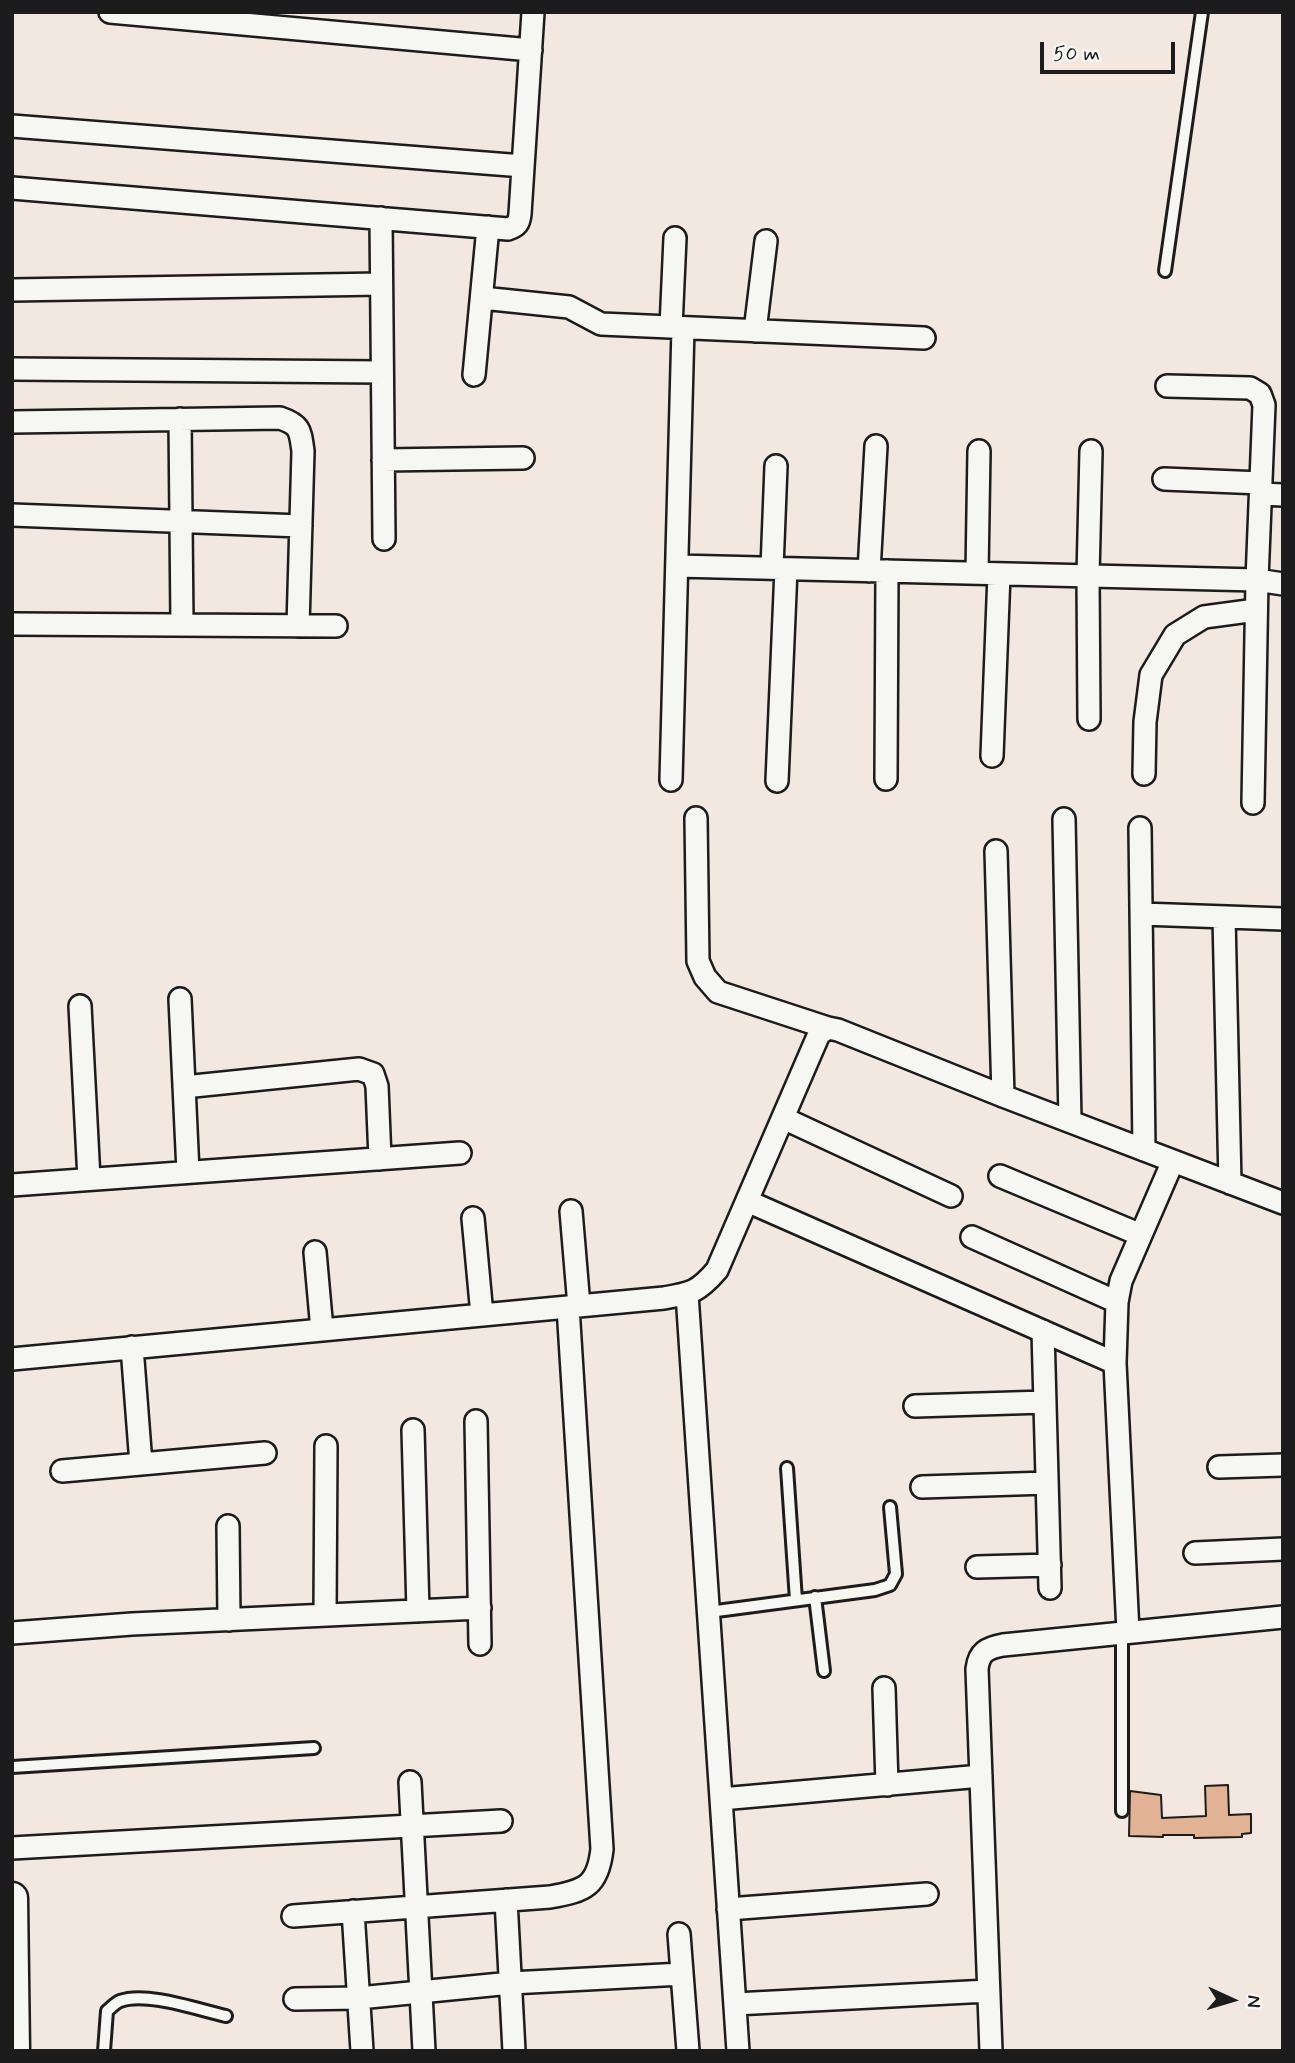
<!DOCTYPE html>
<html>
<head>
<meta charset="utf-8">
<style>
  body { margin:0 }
  #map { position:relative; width:1295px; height:2063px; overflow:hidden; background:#f2e8df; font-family:Mynerve,sans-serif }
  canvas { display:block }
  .frame { position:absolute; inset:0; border:14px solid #1c1c1c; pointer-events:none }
  .north { position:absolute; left:1197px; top:1965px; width:70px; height:70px; -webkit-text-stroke:5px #f6f6f2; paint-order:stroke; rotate:94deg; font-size:19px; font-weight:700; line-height:28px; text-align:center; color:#1c1c1c }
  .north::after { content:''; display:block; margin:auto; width:24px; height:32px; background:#1c1c1c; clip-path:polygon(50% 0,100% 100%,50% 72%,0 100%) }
  .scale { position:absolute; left:1040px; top:42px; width:135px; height:32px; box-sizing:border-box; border:4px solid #1c1c1c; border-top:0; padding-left:9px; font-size:21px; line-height:24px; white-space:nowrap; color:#1c1c1c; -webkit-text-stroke:5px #f6f6f2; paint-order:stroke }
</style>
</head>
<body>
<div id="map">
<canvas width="1295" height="2063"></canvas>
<div class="frame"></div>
<div class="north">N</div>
<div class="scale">50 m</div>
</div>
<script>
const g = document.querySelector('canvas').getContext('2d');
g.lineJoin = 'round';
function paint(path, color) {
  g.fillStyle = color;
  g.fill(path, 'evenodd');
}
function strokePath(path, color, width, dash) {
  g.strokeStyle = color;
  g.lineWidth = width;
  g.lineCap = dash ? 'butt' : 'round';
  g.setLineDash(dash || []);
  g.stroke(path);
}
const building = new Path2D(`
  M1228 1785 1229 1815 1251 1814V1833L1242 1834V1837L1194 1838V1835H1163V1837L1129 1836 1130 1791 1161 1795 1162 1818 1206 1816 1205 1786Z`);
paint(building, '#e2b294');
strokePath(building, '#1c1c1c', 2);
const lane = new Path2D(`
  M1165 271 1202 12
  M787 1468 796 1600
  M815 1597 824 1671
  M709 1612 875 1590 890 1585 896 1574 890 1507
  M12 1767 314 1748
  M1122 1811V1633
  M104 2051 107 2011C111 2008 115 2003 120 2001 146 1991 199 2010 226 2016`);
const street = new Path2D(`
  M110 12 531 50
  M12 126 523 166
  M12 188 508 229C517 226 519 223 520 214L533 12
  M381 218 384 539
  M12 290 381 284
  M482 298 569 307 601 324 924 338
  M671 327 675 238
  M755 331 766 241
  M12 369 382 372
  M474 375 488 227
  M1167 386 1250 388 1260 394 1264 405 1257 580 1253 803
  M180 419 182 624
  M12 422 280 418C301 425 300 431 303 451L298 626
  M383 460 523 458
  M1164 479 1261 483
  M1261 494 1283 495
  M12 515 301 526
  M677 566 1257 580 1283 584
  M772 568 776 466
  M869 571 876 446
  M977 573 979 451
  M12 624 336 626
  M1089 719 1088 576 1091 451
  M992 756 999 574
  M1144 774 1145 722 1151 675 1175 635 1204 617 1256 610
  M886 779 887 571
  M671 780 683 328
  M777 781 786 569
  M696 818 698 961 705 977 718 992 828 1028
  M1064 819 1070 1121
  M1140 828 1144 1150
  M996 851 1003 1096
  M1142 914 1283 919
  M1224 917 1230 1183
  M180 999 188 1172
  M80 1006 89 1179
  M184 1087 359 1069 373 1074 377 1086 380 1159
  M783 1118 951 1196
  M1000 1176 1141 1235
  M12 1185 460 1153
  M747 1201 1115 1363
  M571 1211 579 1306
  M473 1218 482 1315
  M972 1237 1117 1302
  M315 1252 322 1330
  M687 1294 738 2051
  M1043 1331 1050 1588
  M132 1347 141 1464
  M12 1359 664 1298C692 1293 698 1292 717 1270L819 1034 828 1028 838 1030 1003 1096 1283 1203
  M915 1406 1045 1402
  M476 1421 480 1644
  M413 1430 418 1611
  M1219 1467 1283 1465
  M62 1471 265 1453
  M922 1487 1047 1483
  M228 1526 229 1620
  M1195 1553 1283 1549
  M977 1567 1050 1565
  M325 1615 326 1446
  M1128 1632 1115 1363 1117 1302 1121 1281 1173 1161
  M12 1633 132 1624 480 1608
  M884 1688 887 1785
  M410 1782 424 2051
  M721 1799 981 1776
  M12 1848 501 1821
  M506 1900 514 2051
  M728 1909 927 1894
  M353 1911 362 2051
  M293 1916 550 1897C585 1891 598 1886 602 1849L568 1307
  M679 1934 688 2051
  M295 1999 359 1998 511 1983 682 1974
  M735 2004 988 1991
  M991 2051 977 1669C979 1652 987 1648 1003 1645L1283 1617`);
const secondary = new Path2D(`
  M12 1898 14 2051`);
strokePath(lane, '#1c1c1c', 16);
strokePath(street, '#1c1c1c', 26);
strokePath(secondary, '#1c1c1c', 35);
strokePath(lane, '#f6f6f2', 10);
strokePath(street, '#f6f6f2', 21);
strokePath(secondary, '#f6f6f2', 30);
</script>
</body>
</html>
